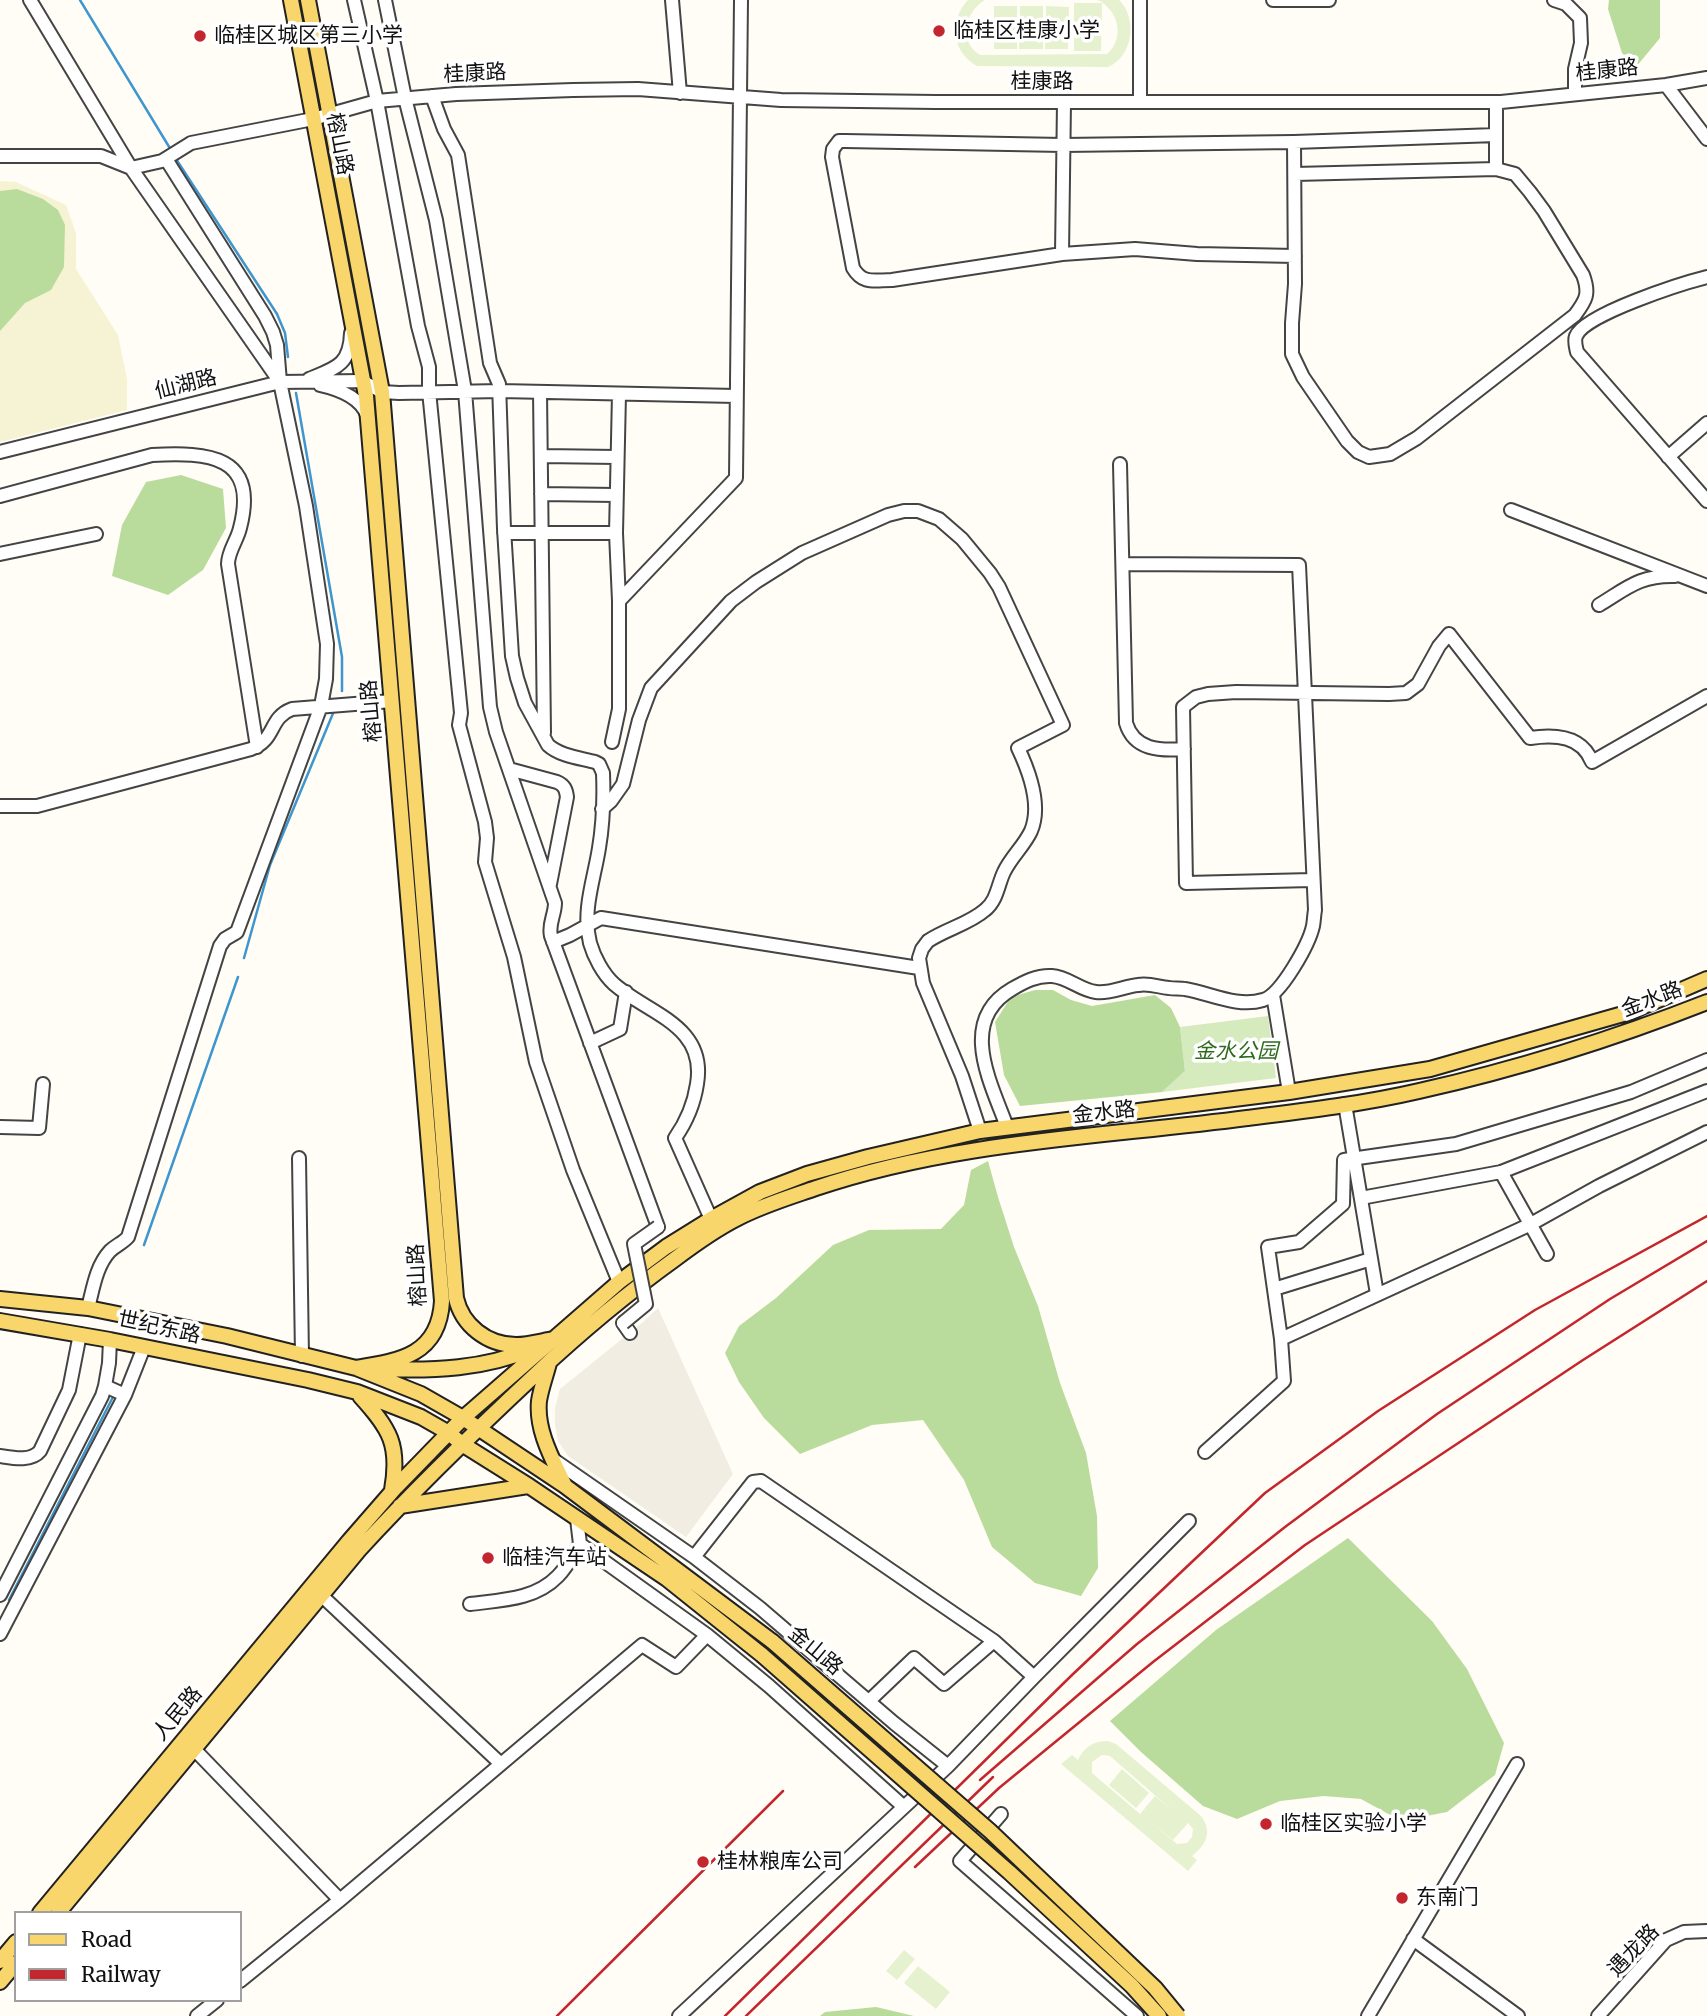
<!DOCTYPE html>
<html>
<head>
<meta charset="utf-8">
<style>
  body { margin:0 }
  #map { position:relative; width:1707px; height:2016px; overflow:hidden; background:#fffdf5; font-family:Merriweather,serif }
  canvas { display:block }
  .legend { position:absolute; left:14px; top:1911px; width:228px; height:91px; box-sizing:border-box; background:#fff; border:2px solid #a0a0a0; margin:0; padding:9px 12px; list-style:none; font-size:21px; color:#111 }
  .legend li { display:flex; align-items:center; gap:14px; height:35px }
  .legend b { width:35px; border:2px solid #a0a0a0 }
</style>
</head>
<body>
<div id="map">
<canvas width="1707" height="2016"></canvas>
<ul class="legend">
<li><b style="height:9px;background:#f9d66b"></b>Road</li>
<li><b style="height:9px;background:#c4262e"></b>Railway</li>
</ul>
</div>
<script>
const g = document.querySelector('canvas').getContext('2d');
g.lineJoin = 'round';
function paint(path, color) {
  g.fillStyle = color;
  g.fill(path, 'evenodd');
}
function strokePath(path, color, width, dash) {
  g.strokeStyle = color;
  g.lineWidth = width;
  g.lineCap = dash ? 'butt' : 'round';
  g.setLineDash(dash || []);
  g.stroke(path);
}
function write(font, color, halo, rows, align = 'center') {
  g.font = font + ' Merriweather,"Noto Sans SC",serif';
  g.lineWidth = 7;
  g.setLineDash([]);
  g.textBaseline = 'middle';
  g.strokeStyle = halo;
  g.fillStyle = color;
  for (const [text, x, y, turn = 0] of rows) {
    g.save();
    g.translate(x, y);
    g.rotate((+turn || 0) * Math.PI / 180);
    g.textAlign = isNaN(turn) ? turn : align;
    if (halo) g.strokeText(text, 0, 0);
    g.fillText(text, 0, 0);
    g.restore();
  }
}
paint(new Path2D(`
  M0 181 16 182 66 205 76 233V269L118 335 127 379V410L0 442Z`), '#f6f3d4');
paint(new Path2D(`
  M1268 1016 1276 1078 1162 1092 1185 1071 1180 1027Z`), '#d5ebbd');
paint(new Path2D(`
  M1609 0H1660V38L1636 67 1622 53 1608 9Z
  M17 189 43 199 58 210 65 225 64 267 51 290 25 303 0 331V191Z
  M181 475 223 489 226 528 203 570 168 595 112 576 122 525 146 482Z
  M1035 990H1053L1071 1000 1092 1006 1155 995 1171 1008 1180 1027 1185 1071 1162 1092 1020 1106 1004 1075 995 1022 1011 997Z
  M988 1161 998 1197 1014 1247 1038 1306 1060 1383 1086 1453 1097 1516 1098 1568 1081 1596 1035 1583 992 1547 964 1480 923 1420 872 1425 800 1454 764 1418 739 1382 725 1353 739 1326 776 1298 833 1245 869 1230 941 1229 964 1205 971 1170Z
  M1348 1538 1432 1621 1467 1669 1504 1743 1495 1775 1447 1812 1401 1821 1361 1799 1324 1796 1280 1801 1237 1819 1203 1806 1141 1752 1110 1721 1216 1630Z
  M876 2007 914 2016H820L825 2012Z`), '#b9dc9c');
paint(new Path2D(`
  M968 0H985C965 11 958 42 980 55L1107 54C1125 38 1119 11 1098 0H1119C1138 18 1133 57 1108 67L977 66C952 52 948 21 968 0Z
  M1074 3H1102L1101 51H1074Z
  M994 6H1017V49H994Z
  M1020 6H1043V49H1019Z
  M1046 6 1069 7 1068 49H1045Z
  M1108 1741 1116 1744 1201 1816C1213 1832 1206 1845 1192 1856L1197 1860 1188 1871 1061 1764 1072 1755 1078 1760C1084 1747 1093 1741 1108 1741ZM1102 1755 1110 1756 1173 1811 1155 1796 1140 1814 1092 1773V1762ZM1147 1819 1173 1840 1188 1823 1193 1829 1192 1837 1187 1843 1177 1844Z
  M1122 1769 1149 1793 1136 1808 1109 1785Z
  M904 1950 915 1959 897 1980 886 1971Z
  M918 1966 950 1992 936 2009 904 1983Z`), '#e6f2cf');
paint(new Path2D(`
  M658 1308 733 1474 686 1537 568 1456 558 1441 555 1424V1408L560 1389 643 1322Z`), '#f1ede2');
strokePath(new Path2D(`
  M80 0 171 150
  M176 159 277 314 285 333 288 357
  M296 393 342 657V691
  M244 958 270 865 334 711
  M144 1245 238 977
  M9 1600 114 1395`), '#3f96cf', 2.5);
const minor = new Path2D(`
  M30 0 131 168 280 382
  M354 0 377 101 418 326 429 367V391L461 713 459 725 485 822 487 838 485 862 514 957 536 1062 573 1170 619 1282
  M385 0 405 98 436 220 465 391 490 707 496 732 555 903C555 915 548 924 551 936L658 1227
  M672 0 680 93
  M1140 0V102
  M1273 0H1329
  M1554 0 1566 4 1580 18 1581 43 1575 69V94
  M1666 85 1707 139
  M432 96 444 129 458 155 490 363 499 384 504 529 512 656 517 678 525 703 548 745C560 756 580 758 595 762L599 764 603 773C604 797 603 824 599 848 594 880 582 910 590 943 594 957 603 974 614 984 648 1014 707 1025 697 1084 694 1104 687 1121 675 1138L711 1219
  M1496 102V169
  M1294 142 1295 284 1292 323V354L1303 377 1347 441 1358 452 1369 457 1390 454 1417 438 1575 315C1586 300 1590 294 1583 275L1544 211 1530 192 1515 174 1496 169 1295 174
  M0 156H101L131 168 162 161 191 143 313 119 377 101 456 94 573 90 638 89 781 100 936 102H1501L1666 85 1707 78
  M1062 254 1064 102
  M1295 256 1197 254 1135 249 1062 254 892 280C875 280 863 285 853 268L832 157 833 149 839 141H845L1063 145 1294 142 1496 135
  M1707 277C1683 283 1585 314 1576 336 1574 341 1576 347 1577 352L1707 501
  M309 379C336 368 350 365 351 333
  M320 385C338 389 360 397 367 415
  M540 392 544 733
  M619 394 616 533 619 601
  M0 452 280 382 362 381 382 392 399 393 500 391 736 396
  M542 456 617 457
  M1668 457 1707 423
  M1120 464 1126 723C1134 750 1160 751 1184 749
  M541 494 616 495
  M0 496 152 455C208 452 259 455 240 528 237 541 228 551 228 564L257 747
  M1511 510 1707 586
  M504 533H616
  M0 554 96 534
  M1599 605C1627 588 1640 575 1675 576
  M612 742 619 709V601L736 478 741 0
  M509 769 557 782C564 785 566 789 567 797L550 884
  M0 806H37L251 749C277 739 268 718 292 709L392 701
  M602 809 611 801 623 784 639 720 651 688 731 601 756 582 802 553 888 515 904 511H918L939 519 962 539 990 573 999 587 1063 725 1018 748C1029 771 1042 805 1031 831 1024 846 1011 857 1004 872 998 884 997 901 985 910 969 924 946 929 928 941L922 949 919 958 923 983 962 1076 980 1131
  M1312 880 1186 883 1183 707 1196 697 1208 694 1236 692 1389 694 1406 693 1418 684 1439 646 1449 634 1530 738C1556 734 1582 736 1592 762L1707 696
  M553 942 570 935 601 918 919 968
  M1273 995 1289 1092
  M590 1043 620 1029 626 992
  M1345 1104 1377 1294
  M0 1127 39 1128 43 1084
  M1007 1127C991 1083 957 1021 1012 989 1024 982 1037 975 1052 976 1068 977 1080 990 1096 992 1110 994 1125 986 1138 985 1150 983 1158 987 1169 988 1174 989 1180 988 1185 989 1210 993 1237 1008 1263 1000 1281 995 1309 944 1313 926 1314 921 1314 915 1315 910L1299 565 1124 564
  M299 1158 302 1356
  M1501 1172 1547 1254
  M1361 1198 1501 1172 1707 1091
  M1274 1289 1371 1259
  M88 1308C93 1289 96 1266 110 1251 116 1245 123 1243 128 1237L220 946 225 939 237 932 321 706 326 679 327 644 306 506 280 382 277 345 273 332 265 316 166 159
  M623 1323 630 1333
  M1281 1339 1529 1225 1599 1186 1707 1132
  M105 1386 109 1363 110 1340
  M1205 1452 1284 1381 1281 1339 1268 1247 1299 1242 1343 1204 1344 1160 1456 1144 1631 1092 1707 1060
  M0 1456C13 1458 31 1462 40 1451L69 1390 80 1334
  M554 1460 694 1557 760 1608 894 1723 948 1766
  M577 1519 580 1544 707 1635
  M694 1557 753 1482 761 1481 994 1641 1034 1677
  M0 1595 102 1396 105 1386 125 1395 144 1347
  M322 1596 501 1764
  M470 1604C501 1600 535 1600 558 1576 567 1567 573 1555 580 1544
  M0 1634 125 1395
  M869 1701 914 1658 944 1684 994 1641
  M194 1749 340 1900
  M1001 1814 960 1861 1137 2016
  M1413 1939 1518 2016
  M240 1981 340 1900 642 1645 676 1667 707 1635 769 1686 904 1807 948 1766 1034 1677 1189 1521
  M197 2016 217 2000
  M679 2016 904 1807
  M1368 2016 1517 1764
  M1598 2016 1666 1940 1684 1932 1707 1931`);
const major = new Path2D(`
  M291 0 366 396 442 1301C439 1355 400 1361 356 1368
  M308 0 382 392 456 1298C462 1325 487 1345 516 1345 528 1345 542 1341 554 1339
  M0 1299 88 1308 227 1336 356 1368 421 1394 463 1418 565 1486 773 1642
  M0 1321 110 1340 308 1380 357 1392 421 1417 449 1433 462 1444 529 1486 667 1579 762 1655
  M549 1363C546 1375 541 1388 539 1401 536 1431 553 1460 565 1486
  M383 1369C433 1371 485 1369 531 1349
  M360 1396C390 1429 400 1445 392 1490
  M400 1506 528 1486
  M40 1913 349 1541 396 1487 463 1418 619 1282 666 1247 711 1219 760 1192 807 1174 868 1157 980 1131 1289 1092 1430 1069 1630 1012 1707 979
  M58 1913 359 1550C415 1489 475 1431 536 1374 581 1332 625 1295 675 1259 695 1244 716 1229 738 1218 763 1205 790 1197 816 1188 955 1141 1103 1137 1247 1118 1304 1111 1363 1104 1419 1091 1517 1069 1613 1039 1707 1002
  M0 1961 16 1942
  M0 1982 16 1963`);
strokePath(minor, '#444', 16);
strokePath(major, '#222', 18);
strokePath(minor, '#fff', 12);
strokePath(major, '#f9d66b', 14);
strokePath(new Path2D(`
  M980 1780 1137 1644 1285 1527 1437 1414 1610 1299 1707 1241
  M915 1867 999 1788 1153 1662 1305 1545 1583 1360 1707 1281
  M557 2016 783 1791
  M725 2016 1072 1675 1265 1493 1378 1411 1535 1310 1707 1216
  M746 2016 993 1777`), '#c4262e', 2.5);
const minorBridge = new Path2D(`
  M623 1323 646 1304 634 1244 658 1227`);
const majorBridge = new Path2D(`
  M773 1642 990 1831 1155 1988 1178 2016
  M762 1655 1009 1872 1132 1986 1159 2016`);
strokePath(minorBridge, '#444', 16, []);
strokePath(majorBridge, '#222', 18, []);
strokePath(minorBridge, '#fff', 12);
strokePath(majorBridge, '#f9d66b', 14);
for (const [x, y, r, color] of [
  [939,31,7,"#c4262e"],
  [200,36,7,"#c4262e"],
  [488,1558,7,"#c4262e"],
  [1266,1824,7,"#c4262e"],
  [703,1862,7,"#c4262e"],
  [1402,1898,7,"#c4262e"]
]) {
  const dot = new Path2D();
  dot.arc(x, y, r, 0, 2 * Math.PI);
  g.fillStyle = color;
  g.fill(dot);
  strokePath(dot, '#fff', 2.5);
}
write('21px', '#111', '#fff', [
  ["临桂区桂康小学",953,31],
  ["临桂区城区第三小学",214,36],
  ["临桂汽车站",502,1558],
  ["临桂区实验小学",1280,1824],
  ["桂林粮库公司",717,1862],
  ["东南门",1416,1898]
], 'left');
write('21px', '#111', '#fff', [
  ["桂康路",1607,71,-6],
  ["桂康路",475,74,-3],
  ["桂康路",1042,82],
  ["榕山路",339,144,79],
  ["仙湖路",186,385,-14],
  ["榕山路",372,711,-95],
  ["金水路",1652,1000,-21],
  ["金水路",1104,1113,-6],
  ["榕山路",418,1275,-93],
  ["世纪东路",159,1328,12],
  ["金山路",815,1651,40],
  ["人民路",178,1714,-50],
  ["遇龙路",1634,1951,-46]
]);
write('italic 21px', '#2f6b1f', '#fff', [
  ["金水公园",1236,1052]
]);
</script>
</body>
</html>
